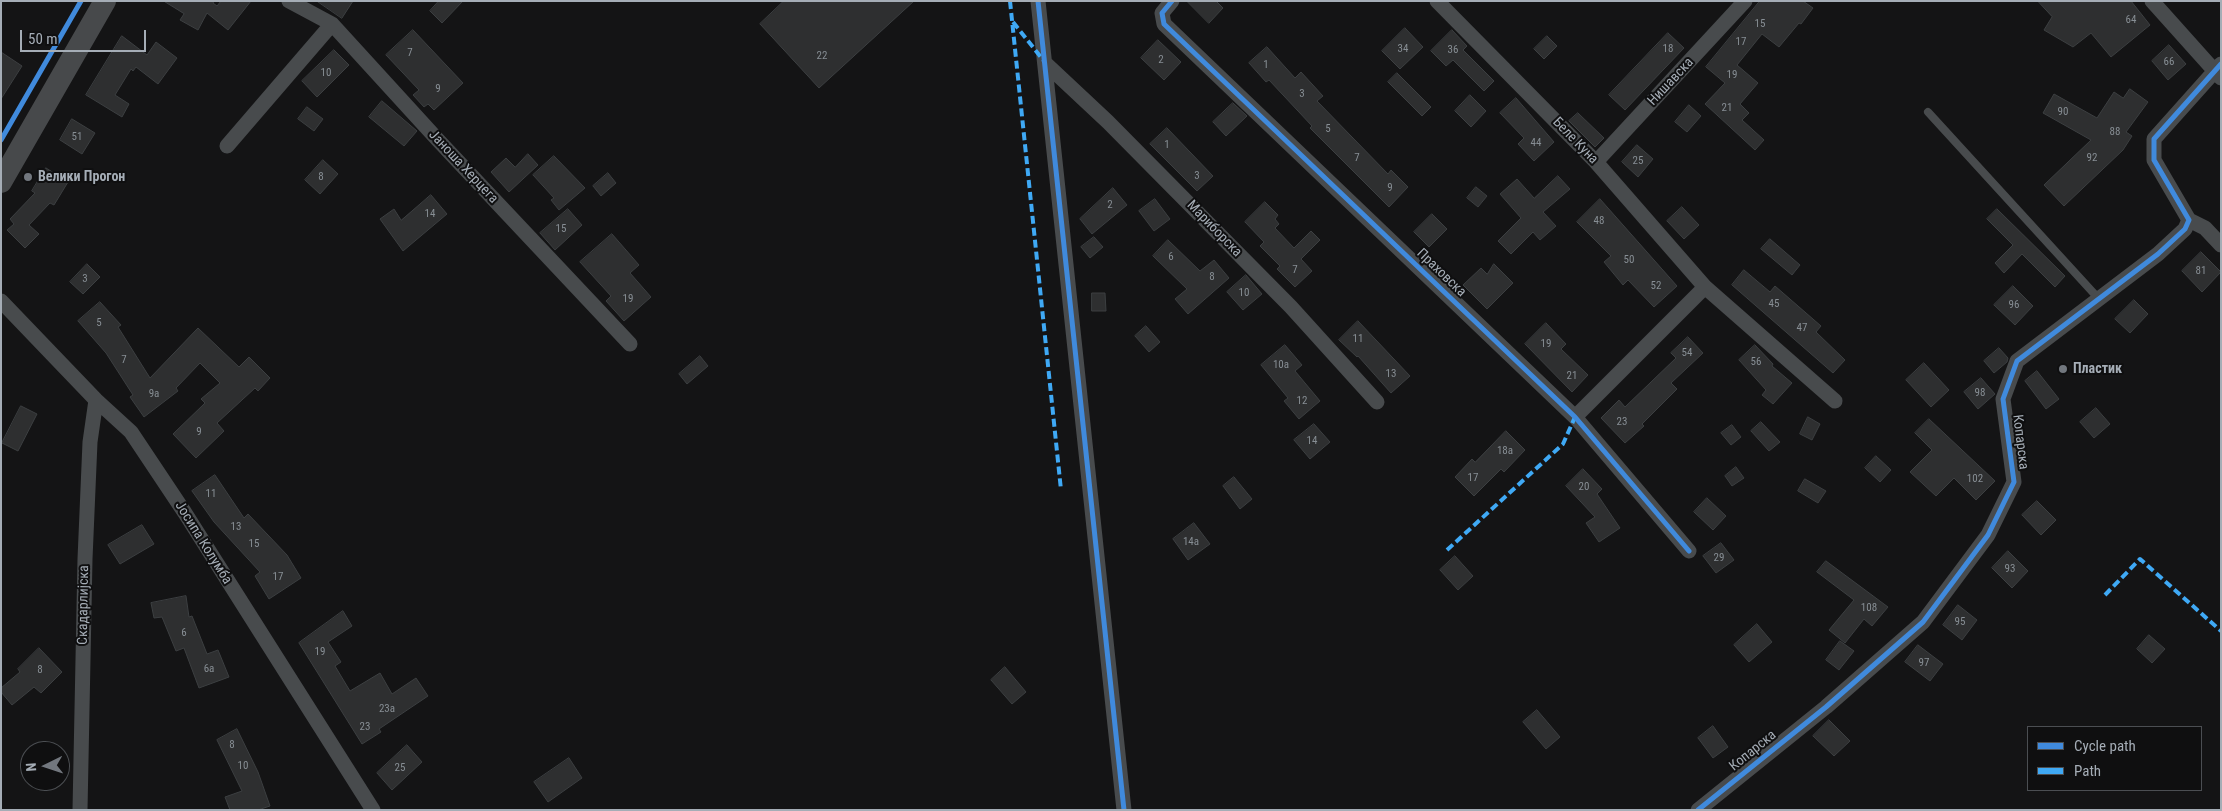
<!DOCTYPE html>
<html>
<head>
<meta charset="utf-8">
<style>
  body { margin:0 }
  #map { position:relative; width:2222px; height:811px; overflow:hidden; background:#141415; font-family:"Roboto Condensed",sans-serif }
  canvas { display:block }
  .frame { position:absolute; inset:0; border:2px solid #a5adb6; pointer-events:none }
  .legend { position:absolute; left:2027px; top:726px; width:175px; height:65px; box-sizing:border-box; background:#0f0f10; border:1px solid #4b4e52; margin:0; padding:6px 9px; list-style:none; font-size:15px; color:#a5adb6 }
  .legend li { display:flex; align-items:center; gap:10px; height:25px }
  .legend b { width:25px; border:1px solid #4b4e52 }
  .north { position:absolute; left:20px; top:741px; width:50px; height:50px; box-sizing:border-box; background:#0f0f10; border:1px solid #4b4e52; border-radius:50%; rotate:266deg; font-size:14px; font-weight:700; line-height:20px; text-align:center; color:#a5adb6 }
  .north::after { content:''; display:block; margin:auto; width:18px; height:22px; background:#72777e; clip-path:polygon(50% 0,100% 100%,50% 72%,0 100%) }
  .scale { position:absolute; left:20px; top:30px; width:126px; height:22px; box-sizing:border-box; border:2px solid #a5adb6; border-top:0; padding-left:6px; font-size:15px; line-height:18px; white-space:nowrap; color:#a5adb6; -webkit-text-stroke:4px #0f0f10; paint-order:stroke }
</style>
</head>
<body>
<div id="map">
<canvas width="2222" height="811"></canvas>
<div class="frame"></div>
<ul class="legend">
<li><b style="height:6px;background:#408adc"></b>Cycle path</li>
<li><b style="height:6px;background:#3fa9f5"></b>Path</li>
</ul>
<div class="north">N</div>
<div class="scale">50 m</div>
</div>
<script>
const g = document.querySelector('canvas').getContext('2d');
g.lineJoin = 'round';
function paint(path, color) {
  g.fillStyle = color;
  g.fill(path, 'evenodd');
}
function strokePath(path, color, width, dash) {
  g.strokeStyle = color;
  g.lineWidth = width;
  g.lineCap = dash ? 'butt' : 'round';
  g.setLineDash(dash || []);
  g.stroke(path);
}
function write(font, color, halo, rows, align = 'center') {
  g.font = font + ' "Roboto Condensed",sans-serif';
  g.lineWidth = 4;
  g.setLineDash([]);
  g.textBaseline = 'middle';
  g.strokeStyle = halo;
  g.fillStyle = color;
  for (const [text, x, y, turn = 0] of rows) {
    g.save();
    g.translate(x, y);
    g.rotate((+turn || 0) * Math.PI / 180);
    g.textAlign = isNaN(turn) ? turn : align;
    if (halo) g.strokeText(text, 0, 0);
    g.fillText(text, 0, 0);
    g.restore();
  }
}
const building = new Path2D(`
  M164 1H214L213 3 217 6 221 1H251L228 30 207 13 198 30 180 20 184 14Z
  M317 1H353L342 18Z
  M439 1H463L442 23 430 11Z
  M784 1H914L819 88 760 24Z
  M1187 1H1216L1223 8 1209 23Z
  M1760 1H1803L1813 8 1801 24 1799 23 1779 47 1762 34 1737 65 1758 83 1740 104 1749 113 1742 120 1764 140 1755 150 1705 104 1725 83 1706 67Z
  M2038 1H2131L2150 25 2111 57 2091 33 2073 47 2044 30 2052 17Z
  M1405 28 1423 47 1400 69 1382 51Z
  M413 30 463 83 434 110 428 104 424 107 413 95 419 90 386 55Z
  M1452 30 1467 46 1463 50 1494 81 1484 91 1453 60 1446 66 1431 51Z
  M1668 33 1684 48 1625 110 1609 95Z
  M122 36 147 55 156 42 177 58 158 84 136 67 133 71 131 69 115 95 129 104 122 117 86 95Z
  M1547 36 1557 46 1544 59 1534 49Z
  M1158 40 1181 62 1164 80 1141 58Z
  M2169 45 2186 64 2168 80 2152 61Z
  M1267 47 1295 78 1301 72 1323 96 1317 101 1388 174 1391 170 1408 187 1389 207 1310 128 1312 126 1269 80 1266 82 1249 63Z
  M334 50 349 65 317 97 302 81Z
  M1 52 22 66 1 99Z
  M1397 73 1431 107 1422 116 1388 82Z
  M2130 89 2148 102 2126 132 2132 136 2123 150 2064 206 2044 185 2091 140 2043 113 2054 94 2097 118 2114 92 2123 98Z
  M1470 95 1486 111 1471 127 1455 111Z
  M1516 98 1554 142 1534 161 1518 144 1524 138 1500 113Z
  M382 101 417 131 404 146 369 117Z
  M1233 103 1247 116 1226 136 1213 122Z
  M1689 105 1701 116 1687 132 1675 122Z
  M307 107 323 119 314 131 298 119Z
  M1578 113 1604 138 1595 147 1569 121Z
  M72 119 95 133 82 154 60 140Z
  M1167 128 1213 176 1197 191 1150 144Z
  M1637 145 1653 159 1638 177 1622 162Z
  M528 154 538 165 509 192 491 172 506 158 515 167Z
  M554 156 585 188 559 210 551 200 554 198 533 175Z
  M323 160 338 174 320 194 305 180Z
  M46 168 68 182 54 205 50 203 29 225 39 234 25 248 7 230 14 224 10 219 35 193 32 191Z
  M608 173 616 183 601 196 593 186Z
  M1558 176 1570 189 1543 212 1556 226 1540 240 1533 232 1511 254 1498 241 1521 218 1500 194 1517 179 1534 198Z
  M1476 187 1487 196 1478 207 1467 198Z
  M1113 188 1127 205 1092 234 1080 219Z
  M431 195 447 214 403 251 380 219 394 209 401 220Z
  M1155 199 1170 219 1154 231 1139 211Z
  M1600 199 1677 286 1654 307 1628 280 1623 285 1604 262 1611 256 1577 222Z
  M1265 202 1278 215 1275 219 1279 224 1275 228 1294 248 1311 231 1320 240 1301 259 1312 271 1295 287 1277 269 1280 266 1260 246 1264 242 1245 222Z
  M1682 207 1699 225 1684 239 1667 221Z
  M568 209 582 225 555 250 540 233Z
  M1997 209 2065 276 2055 287 2022 254 2004 273 1995 263 2013 245 1987 219Z
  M1432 214 1447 229 1429 247 1414 232Z
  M612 234 639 265 630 273 651 297 624 321 606 301 611 296 580 262Z
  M1094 237 1103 247 1090 258 1081 247Z
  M1770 239 1800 265 1792 275 1761 249Z
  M1168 240 1200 271 1214 260 1229 278 1188 314 1175 299 1187 289 1153 256Z
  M2201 252 2221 272 2202 292 2182 271Z
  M87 264 100 277 83 294 70 282Z
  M1494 264 1513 283 1487 309 1463 285 1481 268 1487 274Z
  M1744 270 1770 292 1775 286 1821 326 1816 332 1845 360 1833 373 1732 285Z
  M1246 275 1262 294 1243 310 1227 292Z
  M2013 286 2033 306 2015 325 1994 305Z
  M1092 293H1105L1106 311H1092Z
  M2134 300 2148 314 2130 333 2115 319Z
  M100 302 121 325 118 327 150 378 198 328 239 367 249 357 270 378 258 391 255 388 217 423 224 431 196 458 173 434 205 403 201 399 220 383 200 363 176 388 178 391 144 417 130 397 133 395 106 353 78 321Z
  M1358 321 1410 376 1391 393 1358 356 1357 357 1339 340Z
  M1546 323 1566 344 1561 349 1588 375 1572 392 1525 344Z
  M1146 326 1160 342 1149 352 1135 336Z
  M1688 337 1703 353 1671 383 1677 389 1642 424 1644 426 1625 443 1601 418 1619 400 1625 407 1676 358 1671 353Z
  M1285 345 1302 365 1295 371 1320 401 1299 419 1284 401 1288 398 1261 365Z
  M1755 345 1773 364 1772 366 1792 383 1773 404 1762 395 1766 390 1739 360Z
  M1999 348 2008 358 2007 362 1994 373 1984 361Z
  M700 356 708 366 687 384 679 374Z
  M1924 363 1949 390 1931 407 1906 380Z
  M2037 371 2059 399 2046 409 2025 381Z
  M1981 378 1995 394 1978 409 1964 392Z
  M21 406 37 414 18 451 2 443Z
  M2096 408 2110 424 2094 438 2080 422Z
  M1808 417 1820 424 1812 440 1800 434Z
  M1929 419 1995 481 1976 500 1954 478 1936 496 1910 472 1932 450 1915 433Z
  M1761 422 1780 442 1769 451 1751 431Z
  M1314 424 1330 442 1310 459 1294 440Z
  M1732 425 1741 437 1731 445 1721 433Z
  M1506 431 1525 450 1504 472 1501 469 1474 496 1455 477 1472 459 1475 462Z
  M1876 456 1891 470 1880 482 1865 468Z
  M1736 467 1744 478 1732 486 1725 476Z
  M1583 469 1602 489 1597 494 1620 528 1599 542 1586 523 1595 517 1566 486Z
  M215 475 244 518 248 514 287 555 301 578 269 599 255 576 260 572 214 522 192 491Z
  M1234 477 1252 499 1240 509 1223 486Z
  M1805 479 1826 491 1818 503 1798 491Z
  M1707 498 1726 516 1713 530 1694 512Z
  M2037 501 2056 520 2041 535 2022 515Z
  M1194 523 1210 544 1188 560 1173 539Z
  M142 525 154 544 120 564 108 545Z
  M1721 543 1734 560 1716 573 1703 556Z
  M2008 551 2028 571 2012 588 1992 568Z
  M1455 556 1473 576 1458 590 1440 570Z
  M1826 561 1888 607 1872 626 1864 619 1845 643 1829 630 1854 600 1817 572Z
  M186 596 189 617 192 616 207 654 218 650 229 677 199 688 184 648 176 651 162 617 154 618 151 603Z
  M1958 605 1977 620 1962 640 1943 625Z
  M343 611 352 626 328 642 341 662 335 666 350 691 380 673 392 694 416 678 428 696 379 729 381 732 362 744 299 643Z
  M1757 624 1772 642 1749 662 1734 645Z
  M2149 635 2165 649 2152 663 2137 649Z
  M1840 641 1854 651 1839 670 1826 660Z
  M1918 645 1943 664 1930 681 1905 662Z
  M39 648 62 672 41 693 34 687 12 705 1 692V688L20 672 18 669Z
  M1005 667 1026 692 1012 704 991 680Z
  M1537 710 1560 737 1546 749 1523 722Z
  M1829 720 1850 741 1834 756 1813 736Z
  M1713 726 1728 747 1713 758 1698 738Z
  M237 729 258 772 270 806 258 810H230L225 797 242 791 217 740Z
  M407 745 422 762 392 790 377 773Z
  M569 758 582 778 548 802 534 782Z`);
paint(building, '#2e2f30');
strokePath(building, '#3c3f41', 1);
strokePath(new Path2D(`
  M1928 112 2099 299`), '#484b4d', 8);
strokePath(new Path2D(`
  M289 1 332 24 437 139 630 344
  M1038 1 1124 810
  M1172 1 1162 13 1164 24 1575 417 1689 551
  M1437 1 1596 162 1705 287 1835 401
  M2152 1 2221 78
  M1045 63 1108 122 1291 307 1377 402
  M227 146 332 24
  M1596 162 1745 1
  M2189 220 2205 228 2221 245
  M1 301 96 400 131 432 185 513 373 810
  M1575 417 1705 287
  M80 810 85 559 90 442 96 400
  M1698 810 1826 707 1923 622 1988 535 2014 482 2003 399 2017 361 2158 254 2185 229 2189 220 2154 160V139L2221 64`), '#484b4d', 15);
strokePath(new Path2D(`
  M1 182 105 1`), '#47494b', 22);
strokePath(new Path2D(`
  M1010 1 1061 490
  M1013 22 1044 61
  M1447 550 1563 444 1575 417
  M2105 595 2140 559 2221 631`), '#3fa9f5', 4, [8, 4]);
strokePath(new Path2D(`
  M1038 1 1124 810
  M1172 1 1162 13 1164 24 1575 417 1689 551
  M1 140 81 1
  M1698 810 1826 707 1923 622 1988 535 2014 482 2003 399 2017 361 2158 254 2185 229 2189 220 2154 160V139L2221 64`), '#408adc', 5);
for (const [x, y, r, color] of [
  [28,177,5,"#72777e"],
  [2063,369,5,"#72777e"]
]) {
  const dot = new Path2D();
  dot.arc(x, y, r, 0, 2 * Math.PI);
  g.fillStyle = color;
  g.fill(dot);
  strokePath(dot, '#0f0f10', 2);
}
write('11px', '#878e94', null, [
  ["64",2131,20],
  ["15",1760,24],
  ["17",1741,42],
  ["34",1403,49],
  ["18",1668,49],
  ["36",1453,50],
  ["7",410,53],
  ["22",822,56],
  ["2",1161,60],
  ["66",2169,62],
  ["1",1266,65],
  ["10",326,73],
  ["19",1732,75],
  ["9",438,89],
  ["3",1302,94],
  ["21",1727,108],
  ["90",2063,112],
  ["5",1328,129],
  ["88",2115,132],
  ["51",77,137],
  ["44",1536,143],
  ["1",1167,145],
  ["7",1357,158],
  ["92",2092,158],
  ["25",1638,161],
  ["3",1197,176],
  ["8",321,177],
  ["9",1390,188],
  ["2",1110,205],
  ["14",430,214],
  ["48",1599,221],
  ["15",561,229],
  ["6",1171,257],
  ["50",1629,260],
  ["7",1295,270],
  ["81",2201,271],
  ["8",1212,277],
  ["3",85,279],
  ["52",1656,286],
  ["10",1244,293],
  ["19",628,299],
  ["45",1774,304],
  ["96",2014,305],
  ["5",99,323],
  ["47",1802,328],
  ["11",1358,339],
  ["19",1546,344],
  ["54",1687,353],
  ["7",124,360],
  ["56",1756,362],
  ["10a",1281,365],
  ["13",1391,374],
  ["21",1572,376],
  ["98",1980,393],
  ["9a",154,394],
  ["12",1302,401],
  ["23",1622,422],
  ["9",199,432],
  ["14",1312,441],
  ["18a",1505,451],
  ["17",1473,478],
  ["102",1975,479],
  ["20",1584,487],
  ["11",211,494],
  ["13",236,527],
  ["14a",1191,542],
  ["15",254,544],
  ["29",1719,558],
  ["93",2010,569],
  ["17",278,577],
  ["108",1869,608],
  ["95",1960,622],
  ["6",184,633],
  ["19",320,652],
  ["97",1924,663],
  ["6a",209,669],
  ["8",40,670],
  ["23a",387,709],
  ["23",365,727],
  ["8",232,745],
  ["10",243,766],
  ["25",400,768]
]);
write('14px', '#a5adb6', '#0f0f10', [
  ["Нишавска",1671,82,-47],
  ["Беле Куна",1575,141,46],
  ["Јаноша Херцега",463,167,47],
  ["Мариборска",1214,229,46],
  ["Праховска",1441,273,44],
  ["Копарска",2020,442,83],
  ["Јосипа Колумба",203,543,58],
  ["Скадарлијска",84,605,-89],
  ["Копарска",1753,751,-39]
]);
write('bold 14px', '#a5adb6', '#0f0f10', [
  ["Велики Прогон",38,177],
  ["Пластик",2073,369]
], 'left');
</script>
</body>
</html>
